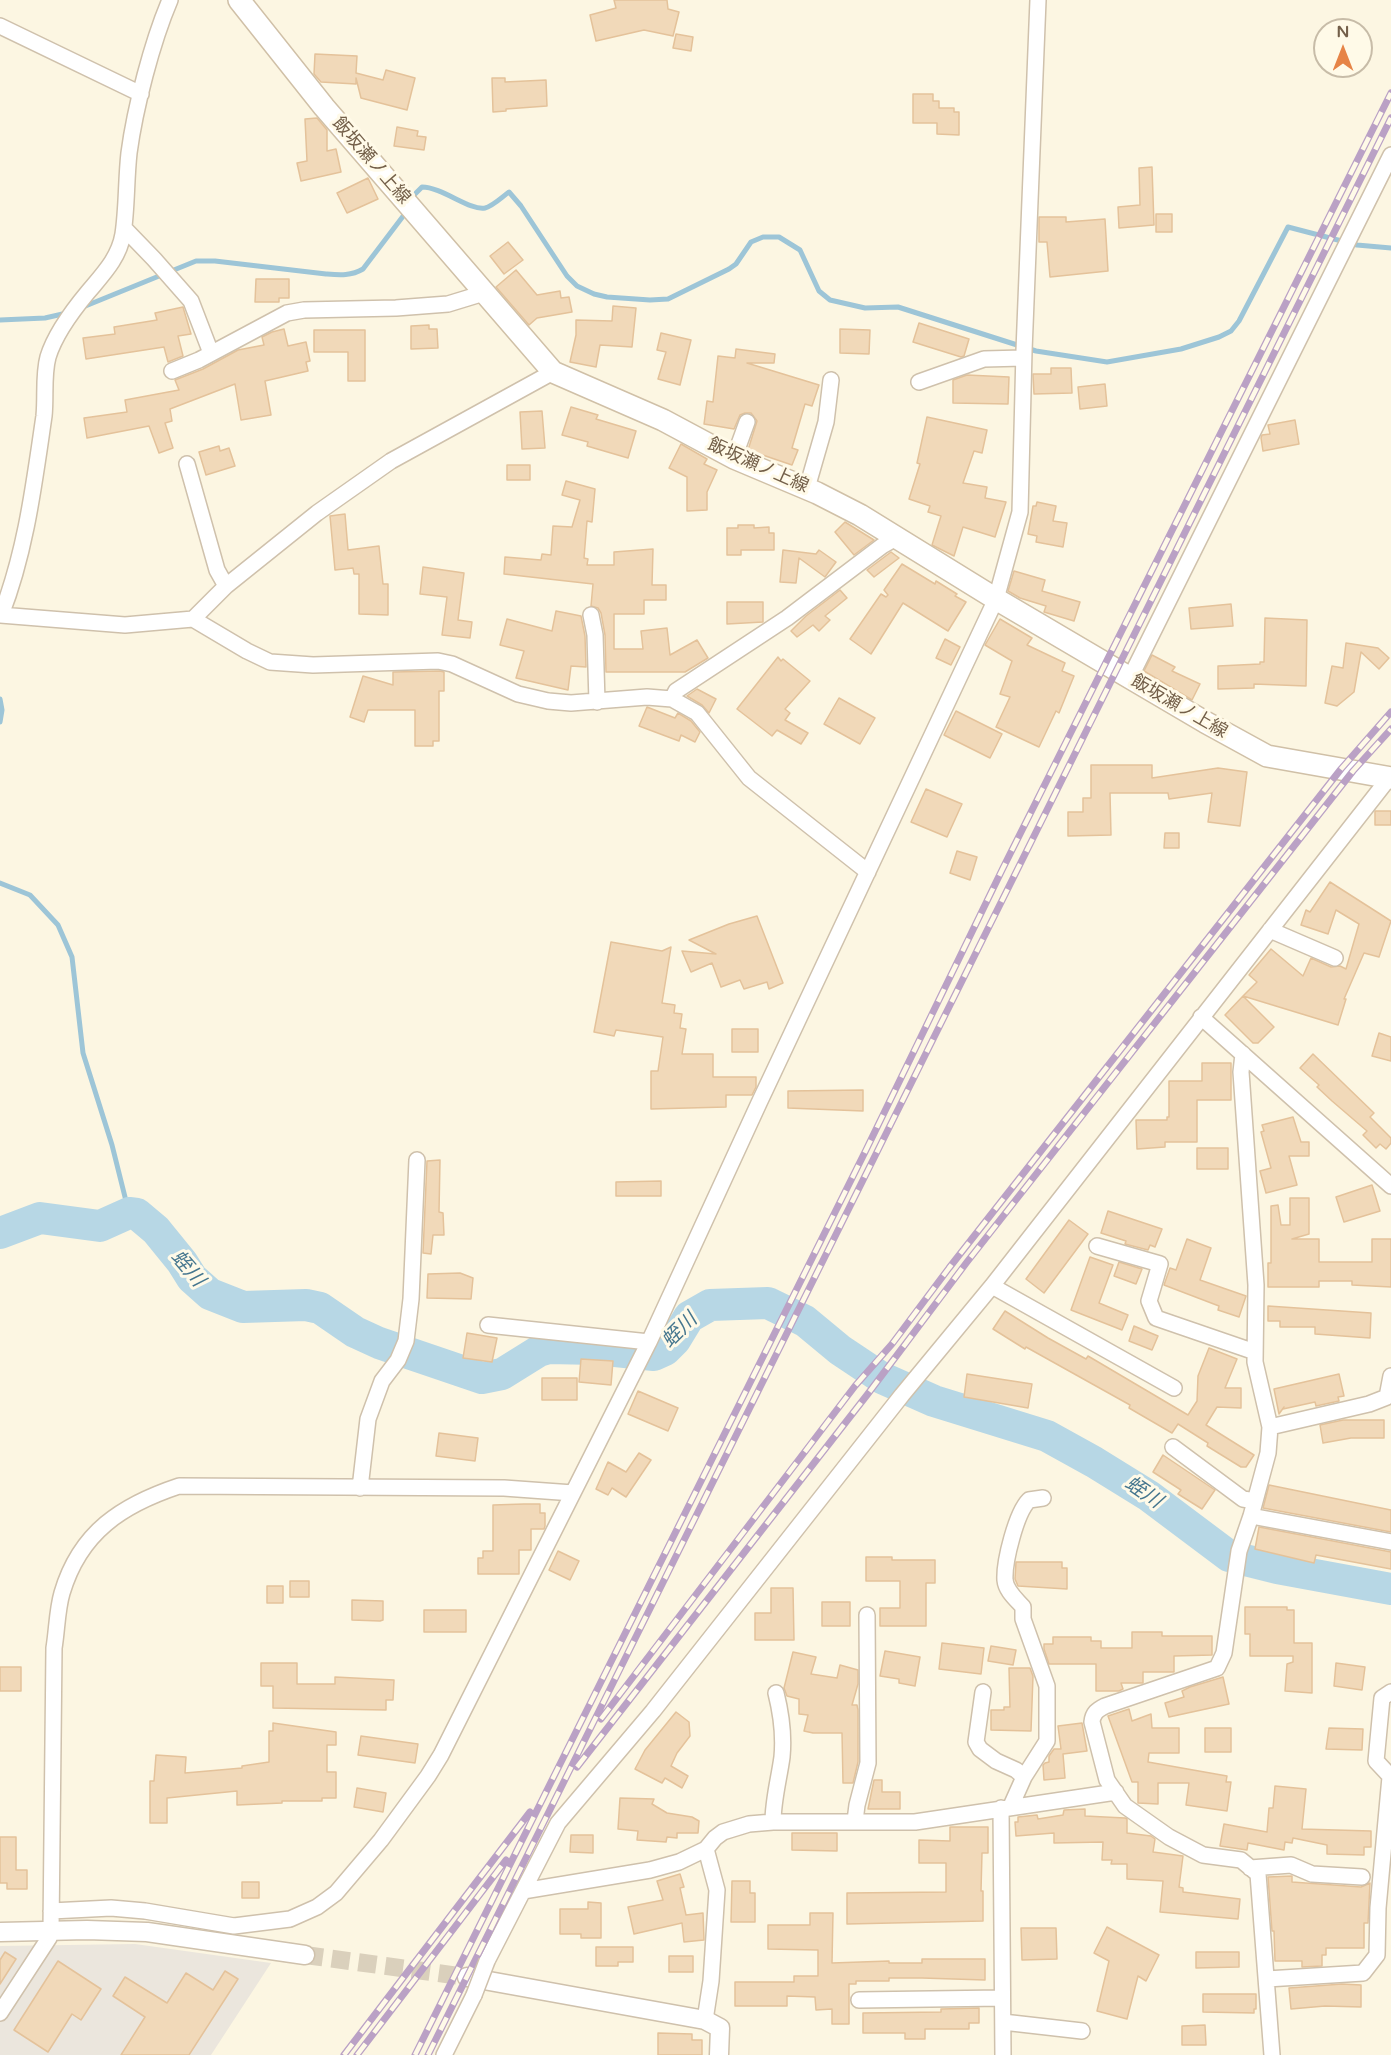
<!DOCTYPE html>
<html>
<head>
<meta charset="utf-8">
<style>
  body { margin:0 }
  #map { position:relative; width:1391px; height:2055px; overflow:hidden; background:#fcf6e2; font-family:"Varela Round",sans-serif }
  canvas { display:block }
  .north { position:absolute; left:1313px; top:18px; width:60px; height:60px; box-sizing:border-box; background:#fffae8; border:2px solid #c7bca8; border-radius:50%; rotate:0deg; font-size:16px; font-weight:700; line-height:24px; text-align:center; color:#735f49 }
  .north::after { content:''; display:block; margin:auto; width:21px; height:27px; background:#e68447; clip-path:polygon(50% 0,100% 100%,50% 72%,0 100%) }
</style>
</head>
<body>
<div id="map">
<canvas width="1391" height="2055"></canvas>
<div class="north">N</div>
</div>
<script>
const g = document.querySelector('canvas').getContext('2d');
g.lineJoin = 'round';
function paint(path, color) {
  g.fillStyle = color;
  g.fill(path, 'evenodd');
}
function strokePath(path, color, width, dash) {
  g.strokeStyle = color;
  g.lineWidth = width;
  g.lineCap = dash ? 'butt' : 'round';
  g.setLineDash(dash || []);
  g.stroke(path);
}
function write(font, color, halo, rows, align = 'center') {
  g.font = font + ' "Varela Round","Noto Sans JP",sans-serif';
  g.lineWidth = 6;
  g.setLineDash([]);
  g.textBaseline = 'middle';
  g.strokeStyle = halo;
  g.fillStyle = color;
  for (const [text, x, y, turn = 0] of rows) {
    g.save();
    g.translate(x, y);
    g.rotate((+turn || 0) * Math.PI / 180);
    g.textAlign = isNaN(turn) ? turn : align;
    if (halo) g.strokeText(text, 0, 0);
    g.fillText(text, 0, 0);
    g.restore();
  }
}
paint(new Path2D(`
  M135 1944 271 1963 211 2055H0V1946Z`), '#ebe6dd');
strokePath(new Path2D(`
  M412 200 415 194 422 187C442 187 470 211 485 208 493 206 502 197 509 192L521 206 567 276 577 286 594 294 607 297 650 300 668 299 729 269 736 264 751 242 763 237H779L800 250 819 291 830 300 865 308 898 307 1036 351 1107 362 1181 349 1219 337 1231 331 1239 321 1288 227 1357 245 1391 248
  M78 309 196 261H215L326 274C340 275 351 276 363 269L407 211
  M0 320 45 318 67 313
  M0 699 2 710 0 722
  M0 883 30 895 58 925 72 957 83 1053 112 1145 129 1213`), '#9dc5d7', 5);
strokePath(new Path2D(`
  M0 1233 40 1218 100 1226 129 1213 137 1214 156 1230 182 1262 192 1278 210 1294 243 1307 306 1305 320 1308 355 1332 379 1343 482 1378 502 1374 539 1351 549 1348 596 1349 654 1355 665 1350 675 1340 689 1317 710 1305 768 1303 805 1321 840 1350 882 1378 934 1401 1047 1436 1094 1462 1149 1496 1229 1556 1277 1568 1391 1589`), '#b7d7e5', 32);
const building = new Path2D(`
  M614 0H667L668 9 679 12 673 36 644 30 596 41 590 15 616 8Z
  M676 34 693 37 691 51 673 48Z
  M315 54 357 56 356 73 383 80 386 70 415 78 407 110 361 98 356 78V84L321 82 314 74Z
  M492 78H505V82L546 80 547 106 506 109V111L493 112Z
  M913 94H933V101H939V108H954V112H959V135L937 134V123H913Z
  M317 118 327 130V151L336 149 341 172 301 181 297 163 307 161 305 119Z
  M397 127 418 131 417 136 426 137 424 150 394 146Z
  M1152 167 1154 225 1119 228 1118 207 1140 205 1139 168Z
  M368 178 378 199 347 213 337 193Z
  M1156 214H1172V232H1156Z
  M1039 217H1066V222L1105 219 1108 271 1050 277 1047 242H1039Z
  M508 242 523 260 504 274 490 256Z
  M516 270 537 295 560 291 561 298 569 297 572 312 537 318 529 325 496 287Z
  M256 279H289V298H279V302H255Z
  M613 306 636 308 632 347 600 345 596 367 570 362 576 335V320L612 321Z
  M183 307 191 334 178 336 183 356 168 362 164 347 86 359 83 338 115 334 114 327 157 320 155 313Z
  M919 323 969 339 964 356 961 357 913 342Z
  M429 325V329H437L438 348 411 349V326Z
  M284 329 288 346 306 342 310 361 306 362 308 371 265 381 271 415 241 420 235 384 170 409 172 421 165 423 173 448 159 453 149 426 87 438 84 418 127 412 125 400 179 390 175 380 203 369 238 350 264 345 262 337 272 332Z
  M840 329 870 330 869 354 840 353Z
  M314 330H365V381H348V352H314Z
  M661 333 691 340 680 385 658 379 666 352 657 350Z
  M736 349 775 354 774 363H747L819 385 812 406 805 404 792 448 798 450 792 465 748 450 757 421 751 413H745L740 415 734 429 704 424 707 401 713 402 718 356 735 358Z
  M1051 368H1071L1072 393 1034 394 1033 374H1051Z
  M967 375 1009 377 1008 404 953 403V380Z
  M1105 384 1107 406 1080 409 1078 387Z
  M571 407 598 415 596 419 636 431 628 458 587 446 588 442 562 435Z
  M542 411 545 448 522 449 520 412Z
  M927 417 987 430 982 453 974 451 963 483 987 487 985 498 1006 502 995 537 963 527 954 556 932 545 941 516 928 512 930 506 909 499 920 464 917 463Z
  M1295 420 1299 444 1263 451 1261 438 1262 435 1270 434 1268 425Z
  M681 444 707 459 704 464 717 470 707 492V510L687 511V477L669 468Z
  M219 446 220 451 229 448 235 466 206 475 199 452Z
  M507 465H530V480H507Z
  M566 481 595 489 592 522 587 521 584 558 588 559 587 565H614V552L653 549 652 585H666V600H644V614H614V649H643L641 631 667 628 670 655 697 640 708 658 685 672H606L605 635 601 613 598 608 591 606 593 584 504 574 505 557 541 560 542 554 551 555 553 526 572 527 580 500 562 495Z
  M1037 502 1056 506 1053 521 1067 523 1063 547 1036 542 1037 536 1028 534 1033 506H1036Z
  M345 514 348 550 379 546 383 584H388V615L359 614V574H354L353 568 335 570 330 516Z
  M845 522 874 540 854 555 835 532Z
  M738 525H754V528L769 527V533H774V550H741V555H727V528H738Z
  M783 550 816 554 819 550 836 562 825 577 799 558 796 583 780 582Z
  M891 552 899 558 874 577 867 570Z
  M902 564 935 584 936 581 957 594 955 596 966 602 948 631 903 603 871 654 850 639 881 594 886 597 888 595 884 590Z
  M423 567 464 573 458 620 472 622 470 638 442 635 447 597 420 594Z
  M1014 571 1045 580 1042 591 1080 602 1074 621 1044 612 1046 606 1020 598 1008 591Z
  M840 590 847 598 825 616 830 620 819 631 813 625 797 637 791 631 806 616Z
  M727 602H763V622L727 624Z
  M1231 604 1233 626 1191 629 1189 608Z
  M556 611 581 616 585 636 586 667 571 666 568 690 516 678 524 651 500 645 507 619 552 631Z
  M1265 618 1307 620 1306 686 1254 684V688L1218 689V666L1260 664V662H1264Z
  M1000 619 1032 638 1027 645 1065 663 1062 671 1074 676 1059 713 1056 711 1039 747 996 727 1010 697 1000 694 1012 661 985 645Z
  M945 639 960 647 951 665 936 658Z
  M1346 643 1378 648 1389 658 1379 669 1361 652 1354 692 1337 706 1325 703 1332 666 1343 668Z
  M1152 655 1175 667 1172 671 1200 684 1192 700 1144 671Z
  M778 657 781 661 783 659 810 681 785 709 790 713 785 720 808 733 801 744 777 730 772 736 737 709Z
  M440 671 444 672V691H439V741H433V746H415V710H368L364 722 350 717 363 676 393 685V672Z
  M697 689 716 699 709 713 702 705 687 696Z
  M839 698 875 718 860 744 824 724Z
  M647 707 675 718 678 713 691 721 700 732 695 742 681 735 679 741 639 726Z
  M956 711 1002 734 990 758 944 735Z
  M1091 765H1152V778L1218 768 1247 772 1240 826 1208 822 1212 793 1169 799 1168 793H1110L1111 835 1068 836V812H1083V798H1091Z
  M926 789 962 804 947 837 911 822Z
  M1375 811H1391V825H1375Z
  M1165 833H1179V848H1164Z
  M957 851 977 857 970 880 950 873Z
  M1330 882 1391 921 1379 957 1364 953 1344 999H1346L1338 1025 1243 996 1257 982 1249 975 1271 949 1303 976 1311 958 1331 967 1340 966 1346 969 1359 924 1336 910 1328 934 1301 925 1306 910 1310 912Z
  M757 916 783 983 769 989 767 982 744 989 740 980 721 987 712 963 691 972 682 951 716 954 689 940 729 924Z
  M611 942 662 951 671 947 662 1003 675 1005 674 1013 682 1014 680 1028 686 1029 682 1054H713V1077H756V1087L752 1095H726V1107L651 1109V1071H658L663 1037 616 1030 614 1036 594 1032Z
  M1243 996 1274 1027 1258 1043H1253L1225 1015Z
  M732 1029H758V1052H732Z
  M1379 1033 1391 1037V1061L1372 1056Z
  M1313 1054 1374 1113 1370 1117 1391 1138V1143L1386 1149 1380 1144 1376 1148 1363 1135 1367 1131 1332 1101 1317 1087 1319 1085 1300 1068Z
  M1202 1063H1231V1100H1197V1142H1165V1147L1137 1149 1136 1120H1167V1117H1169V1081H1202Z
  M863 1090V1111L788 1108V1091Z
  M1293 1117 1301 1142H1309V1156H1289L1297 1185 1266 1193 1260 1171 1271 1168 1261 1132 1264 1131 1262 1125Z
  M1197 1148H1228V1169H1197Z
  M440 1160 439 1212 443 1213 444 1235H433L431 1254 423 1253 427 1161Z
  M661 1181V1196H616V1182Z
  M1372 1185 1380 1211 1344 1222 1336 1197Z
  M1290 1198H1309V1234L1292 1239H1319V1262H1372V1239H1391V1287L1352 1285V1281H1319V1287H1268V1263H1271V1206L1278 1205 1281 1225H1290Z
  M1108 1211 1162 1229 1155 1247 1150 1245 1148 1250 1125 1244 1126 1241 1101 1233Z
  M1069 1220 1088 1234 1044 1293 1026 1279Z
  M1187 1239 1211 1248 1200 1280 1246 1296 1239 1317 1218 1310 1219 1306 1164 1285 1170 1268 1176 1270Z
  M1090 1257 1113 1265 1099 1303 1128 1315 1122 1330 1071 1310Z
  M1119 1262 1142 1269 1136 1284 1114 1276Z
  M460 1273 473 1278 471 1299 427 1298 428 1274Z
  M1268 1306 1371 1313 1370 1338 1315 1334V1327H1280V1321H1268Z
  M1005 1311 1048 1338 1086 1359 1088 1356 1188 1415 1197 1401 1198 1376 1209 1348 1237 1359 1225 1388H1241V1408L1217 1407 1206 1425 1254 1455 1246 1467H1241L1207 1446 1208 1443 1178 1424 1172 1433 1129 1408 1130 1405 1026 1347 1025 1349 993 1329Z
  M1134 1326 1158 1336 1152 1350 1129 1341Z
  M467 1333 497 1338 492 1362 463 1358Z
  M581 1359 613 1361 611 1385 579 1382Z
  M967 1374 1032 1384 1028 1408 964 1397Z
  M1339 1374 1344 1396 1338 1397 1339 1401 1316 1406 1315 1402 1283 1409 1284 1407 1279 1414 1274 1389Z
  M542 1378H577V1400H542Z
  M638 1391 678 1408 668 1431 628 1414Z
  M1343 1420H1384V1438H1351L1323 1443 1320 1425Z
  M439 1433 478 1438 475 1461 436 1456Z
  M639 1453 651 1460 626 1497 612 1488 608 1495 596 1489 608 1462 626 1472Z
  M1163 1455 1215 1490 1202 1509 1178 1494 1181 1490 1153 1472Z
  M1269 1485 1391 1510V1532L1263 1508Z
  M524 1504H540V1513H545V1526L544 1529H531V1550H519V1574H478V1558H483V1551H493V1505Z
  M1259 1527 1391 1552V1569L1316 1555 1314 1563 1255 1549Z
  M558 1551 579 1561 570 1580 549 1570Z
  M866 1557H892V1560H935V1583H926V1626H880V1608H900V1581H866Z
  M1016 1562H1062V1568H1067V1589L1018 1586 1015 1579Z
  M290 1581H309V1597H290Z
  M267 1586H283V1603H267Z
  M771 1588H793L794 1640H755V1613H771Z
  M352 1600 383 1601V1620L380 1621 352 1620Z
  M822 1602H850V1626H822Z
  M1245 1607H1287V1610H1294V1643H1312V1693L1285 1691 1287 1664 1293 1662V1656H1250V1634H1245Z
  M424 1610H466V1632H424Z
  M1132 1632H1162V1636H1212V1655L1174 1656V1672H1143V1683H1121L1123 1689 1119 1691H1096V1664H1049L1044 1649V1644H1053V1637H1091V1641H1101V1648H1132Z
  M942 1643 984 1648 981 1674 939 1669Z
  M991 1646 1016 1650 1013 1665 988 1661Z
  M885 1651 920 1657 915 1686 899 1683V1679L880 1676Z
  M793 1652 816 1657 811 1674 837 1678 840 1665 858 1670V1684L852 1705H857L858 1710V1762L853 1783H843L842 1733H813L804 1731 808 1715 799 1714V1699L787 1696 784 1688Z
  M261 1663H297V1684H335V1677L394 1680 393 1700H386V1710L273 1708V1686H261Z
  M1336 1663 1365 1667 1362 1690 1334 1686Z
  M0 1667H21V1691H0Z
  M1009 1668H1030L1033 1676 1031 1731 991 1730V1710H1004V1707H1010Z
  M1223 1677 1229 1704 1169 1717 1165 1703 1184 1697 1182 1691 1190 1687Z
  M1129 1709 1132 1721 1151 1714 1152 1728H1179V1753H1149L1148 1762 1227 1776 1226 1782H1231L1227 1811 1186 1805 1189 1783H1158V1804L1138 1803V1782H1132L1108 1716Z
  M676 1712 689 1722 690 1736 677 1753 671 1766 688 1776 682 1788 665 1778 662 1783 635 1769 645 1750Z
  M273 1723 336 1732V1745H327V1772H336V1798H322V1801H282V1803L237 1805V1791L167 1798V1823H150V1781H154L156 1755 186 1757 185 1773 242 1768V1766L269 1762V1731H273Z
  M1082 1723 1087 1751 1063 1754 1065 1778 1044 1780 1043 1765 1045 1763 1049 1762V1756L1054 1749H1061L1058 1726Z
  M1205 1728H1231V1752H1205Z
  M1329 1728 1363 1729 1362 1750 1326 1749Z
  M361 1736 418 1744 415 1763 358 1755Z
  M874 1780H882V1792H900V1809H868Z
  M1275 1786 1306 1789 1302 1829 1371 1831V1847H1364V1855L1327 1854V1845L1293 1838 1292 1843 1285 1842 1284 1850 1248 1843 1247 1850 1220 1846 1224 1824 1267 1832 1269 1808H1273Z
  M357 1788 386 1793 383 1812 354 1807Z
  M620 1798 654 1799 652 1804 667 1813 692 1817 699 1821 698 1833H677V1838L667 1837 666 1842 637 1840 638 1831 618 1829Z
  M1085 1809V1816L1125 1818 1127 1819V1833L1151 1836 1155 1839 1153 1852 1183 1856 1179 1887 1183 1888V1892L1240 1899 1238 1919 1160 1912 1163 1881 1127 1879V1864H1111L1112 1860H1102L1103 1842 1054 1843V1833L1016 1836 1015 1822H1018V1817L1037 1815 1038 1819 1063 1815 1064 1810Z
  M950 1827H988V1853H982L981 1891H983V1921L847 1924V1893L946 1892V1863H919V1840L950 1841Z
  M792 1833H837V1851L792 1850Z
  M571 1835H593V1853L570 1852Z
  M0 1837H16V1870H27V1889H7V1883H0Z
  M680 1874 684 1887 680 1888 686 1915 703 1913 704 1940 684 1942 682 1923 634 1934 628 1907 663 1900 657 1881Z
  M1292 1876V1882L1361 1887 1370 1883 1368 1923H1364V1948H1326V1955H1322V1966L1302 1967V1961H1275L1274 1931H1272L1268 1877Z
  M732 1881H750V1893H755V1922H731Z
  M242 1882H259V1898H242Z
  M588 1902 601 1903V1938H581V1934H560V1909H588Z
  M810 1913H833L832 1963 889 1961V1963H922V1959H985V1980L922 1978H889V1981H856V1984H849V2024H832V2009L816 2010 815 1997 787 1996V2006H735V1982H794V1976H818V1950L768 1949V1925H810Z
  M1107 1927 1159 1955 1146 1981 1138 1976 1127 2019 1097 2011 1109 1961 1094 1953Z
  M1021 1928H1056L1057 1959 1022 1960Z
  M596 1947H633V1962H618V1966H596Z
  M5 1952 16 1959 0 1984V1960Z
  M1196 1952H1239V1967L1196 1968Z
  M669 1956H693V1972H669Z
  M58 1961 101 1989 81 2020 72 2014 48 2052 14 2030Z
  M225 1971 238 1979 189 2055H121L145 2017 113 1996 125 1977 167 2003 186 1973 213 1990Z
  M1342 1984 1361 1985V2007L1325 2006 1291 2009 1289 1988Z
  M1203 1994H1256V2009H1254V2013L1203 2012Z
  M979 2008V2023H969V2029H925V2039H905V2033H863V2013L941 2012V2009Z
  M1205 2025 1206 2045H1182V2026Z
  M658 2033 692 2034V2040H702V2055H658Z`);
paint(building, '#f1d9b9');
strokePath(building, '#e4c29a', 1.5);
strokePath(new Path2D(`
  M305 1955 467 1977`), '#dad0bc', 18, [18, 9]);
const minor = new Path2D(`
  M0 26 141 94
  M124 228 154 259 191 301 211 353
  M172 371 199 360 287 313 304 310 396 308 448 304 484 293
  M919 382 984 359 1023 358
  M734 458 747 422
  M187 464 217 570 226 586
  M807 488 826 422 831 380
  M0 615 125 625 193 619 247 651 270 662 313 665 438 661 452 664 518 694 548 701 571 703 647 697 672 699 697 713 749 778 868 872
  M1 615C26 551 34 484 44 416 46 397 43 375 48 357 55 334 73 310 88 292 103 274 119 258 123 234 127 208 126 180 129 153 135 108 152 42 170 0
  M591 615 595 635 597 702
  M193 619 226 586 317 513 391 461 553 372
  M1130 678 1391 155
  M672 699 676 691 787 618 882 546 896 538
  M1270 930 1335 958
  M1201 1017 1391 1186
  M1243 1054 1241 1072 1256 1285 1255 1362 1270 1427 1268 1453 1251 1516 1239 1551 1224 1653 1217 1668 1105 1706C1097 1710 1093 1713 1092 1722L1107 1780 1125 1806 1169 1837 1203 1855 1241 1860 1258 1874 1272 2055
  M1097 1246 1160 1264 1149 1301 1156 1318 1255 1352
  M992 1286 1174 1388
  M488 1325 649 1342
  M1270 1427 1369 1404 1387 1397 1391 1376
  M1173 1447 1243 1499 1255 1501
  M360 1488 368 1419 382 1381 398 1360 406 1341 411 1299 417 1160
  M1251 1516 1391 1542
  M983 1692 976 1742 980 1749 996 1761 1016 1770 1024 1777
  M1391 1692 1382 1698 1376 1761 1391 1777
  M1011 1806 1024 1777 1047 1741V1686L1023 1619V1607C1016 1599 1006 1591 1005 1580 1004 1562 1016 1513 1029 1500L1043 1498
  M1001 1808 1003 2055
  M855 1821 857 1805 868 1763 867 1615
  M773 1822C773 1800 779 1779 782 1757 784 1736 781 1713 776 1693
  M1250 1868 1291 1865 1312 1874 1362 1877
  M523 1891 650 1870 679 1862 706 1849 715 1838 723 1832 749 1824 773 1822H915L1116 1792
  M51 1911 111 1908 145 1911 234 1926 290 1919 317 1907 336 1893 381 1840 428 1776 441 1755 649 1342 759 1103 996 599 1020 512 1024 351 1038 0
  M487 1961 558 1823 653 1711 902 1395 992 1286 1389 778
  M1267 1979 1363 1973 1377 1955 1378 1908 1390 1777
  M859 2000 1002 1998
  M0 2013 49 1938 51 1930 54 1648C57 1630 57 1610 62 1593 80 1532 122 1505 179 1486L504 1488 573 1493
  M705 2020 711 1981 717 1890 706 1849
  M1003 2022 1082 2031
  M444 2055 474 1995`);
const tertiary = new Path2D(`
  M0 1932 87 1930 147 1932 305 1955
  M467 1977 705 2020 720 2028 719 2055`);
const secondary = new Path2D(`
  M239 0 324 107 553 372 663 420 734 458 817 493 860 515 996 599 1205 722 1267 756 1391 778`);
strokePath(minor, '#cfc1ac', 18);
strokePath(tertiary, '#cfc1ac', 21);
strokePath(secondary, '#d0c0a7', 24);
strokePath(minor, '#fff', 15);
strokePath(tertiary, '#fff', 18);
strokePath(secondary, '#fff', 21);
const rail = new Path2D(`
  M601 1719 855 1386 892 1344 949 1268 1341 769 1391 712
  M577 1767 867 1395 967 1262 1353 771 1391 729
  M344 2055 530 1812
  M357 2055 506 1860
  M415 2055 865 1152 1003 868 1391 93
  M428 2055 1391 118`);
strokePath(rail, '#baa1c5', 7);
strokePath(rail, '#fffae8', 4.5, [14]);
const minorBridge = new Path2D(`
  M474 1995 487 1961`);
strokePath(minorBridge, '#cfc1ac', 18, []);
strokePath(minorBridge, '#fff', 15);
write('18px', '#735f49', '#fffae8', [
  ["飯坂瀬ノ上線",371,161,49],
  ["飯坂瀬ノ上線",758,466,24],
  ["飯坂瀬ノ上線",1179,707,30]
]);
write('italic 20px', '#45768e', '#fffae8', [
  ["蛭川",187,1269,49],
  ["蛭川",680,1331,-45],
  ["蛭川",1143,1493,34]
]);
</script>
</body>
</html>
